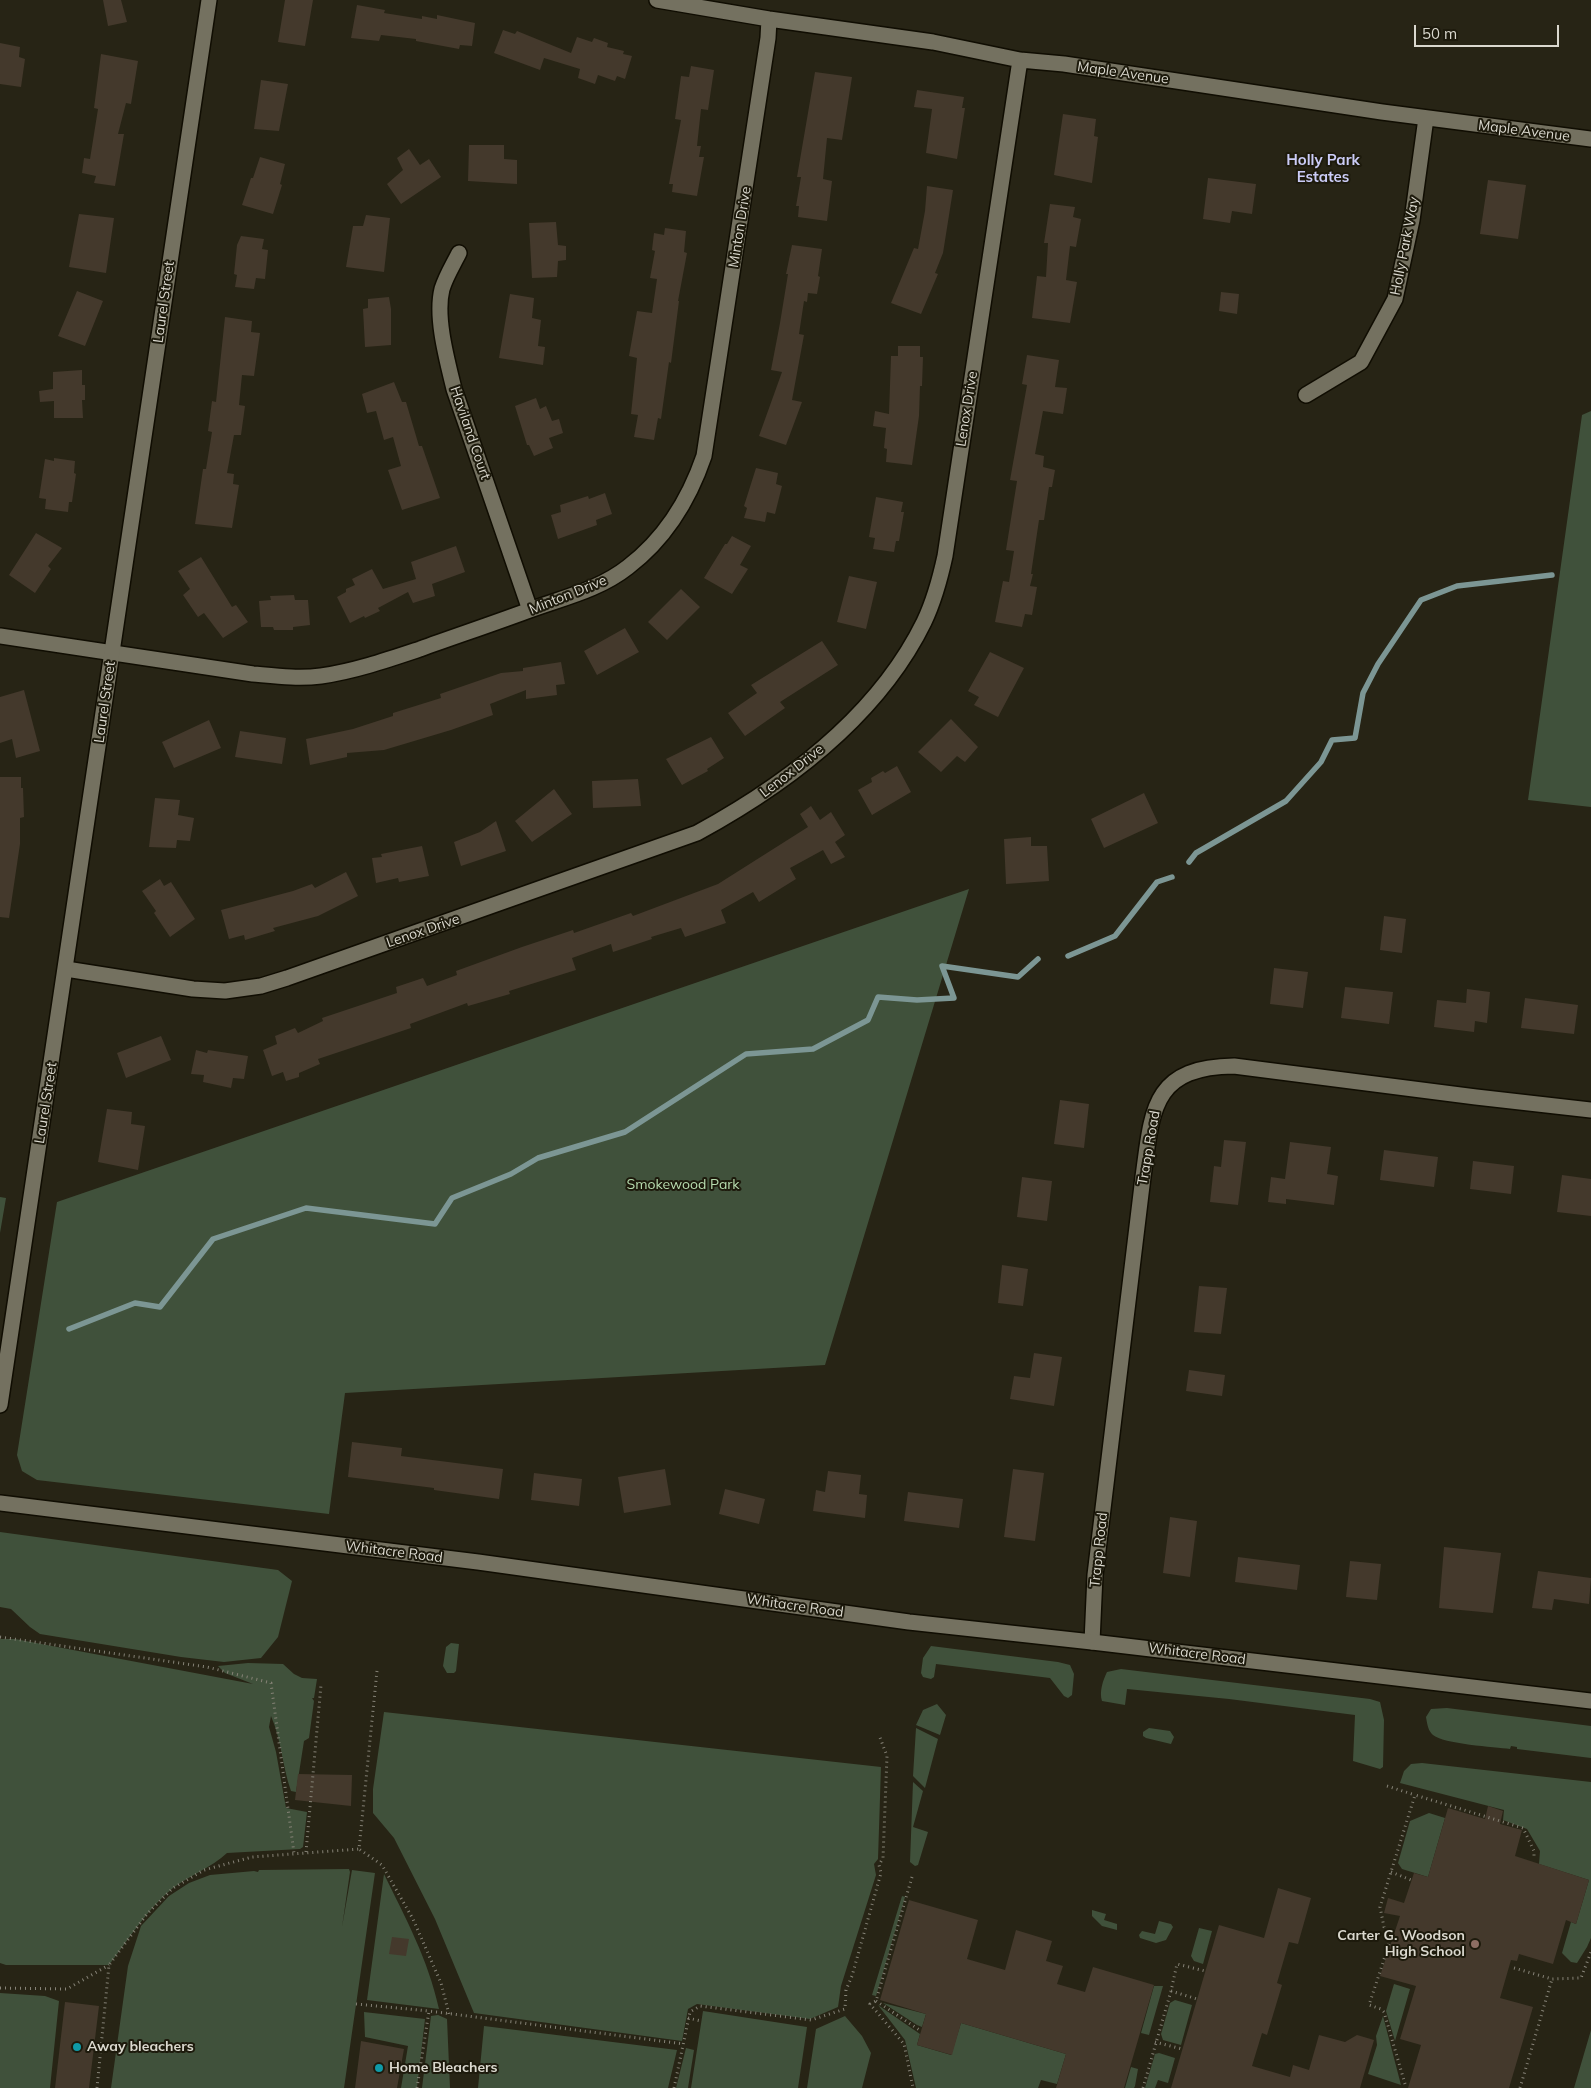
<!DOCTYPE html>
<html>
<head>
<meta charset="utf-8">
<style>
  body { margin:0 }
  #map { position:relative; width:1591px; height:2088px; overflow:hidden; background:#272415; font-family:Mulish,sans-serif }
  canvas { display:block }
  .scale { position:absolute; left:1414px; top:25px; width:145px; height:22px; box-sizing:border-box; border:2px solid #dad8ce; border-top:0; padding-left:6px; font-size:15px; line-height:18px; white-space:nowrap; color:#dad8ce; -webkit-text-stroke:4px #1d1a0c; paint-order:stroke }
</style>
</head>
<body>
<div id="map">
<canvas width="1591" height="2088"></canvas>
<div class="scale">50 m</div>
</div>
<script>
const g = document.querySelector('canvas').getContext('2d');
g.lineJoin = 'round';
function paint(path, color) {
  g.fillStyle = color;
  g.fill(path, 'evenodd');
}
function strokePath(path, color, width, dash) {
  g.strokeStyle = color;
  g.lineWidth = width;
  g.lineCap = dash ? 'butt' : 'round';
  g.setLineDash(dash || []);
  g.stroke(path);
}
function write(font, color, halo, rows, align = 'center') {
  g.font = font + ' Mulish,sans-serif';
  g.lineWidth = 4;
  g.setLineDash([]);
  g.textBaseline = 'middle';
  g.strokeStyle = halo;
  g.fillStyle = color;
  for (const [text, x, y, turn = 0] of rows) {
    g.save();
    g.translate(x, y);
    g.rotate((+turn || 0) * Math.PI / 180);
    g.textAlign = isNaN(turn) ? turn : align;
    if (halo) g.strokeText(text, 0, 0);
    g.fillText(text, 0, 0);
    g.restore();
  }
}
paint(new Path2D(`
  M1591 411V807L1528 800 1582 415Z
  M969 889 825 1365 345 1393 329 1514 37 1480 22 1471 17 1455 57 1202Z
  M0 1197 6 1198 0 1233Z
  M0 1532 278 1570 292 1581 278 1637 261 1658 224 1662 181 1657 40 1634 30 1627 11 1609 0 1607Z
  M0 1639H15L253 1684 225 1673 218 1666 248 1663 283 1664 294 1674 302 1678 317 1679 314 1698H312L314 1701 309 1738 304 1741 296 1792 291 1791C282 1765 282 1742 271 1716L269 1727 276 1752 286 1808 307 1812 303 1847 300 1849 227 1853C211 1868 190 1875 173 1888 147 1909 129 1939 109 1965H6L0 1963Z
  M451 1643 459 1644 456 1671 454 1673H447L443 1666 446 1647Z
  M931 1646 1058 1662 1070 1665 1074 1674 1072 1695 1068 1698 1064 1696 1050 1678 936 1664 934 1677 931 1679 923 1677 921 1673 923 1658Z
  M1121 1669 1370 1699 1380 1702 1384 1720 1383 1767 1380 1769 1353 1761 1355 1715 1229 1699 1127 1689 1125 1705 1102 1701C1099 1692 1103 1680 1107 1672Z
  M937 1704 946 1715 940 1735 916 1725 923 1710Z
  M1447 1708 1591 1726V1758L1517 1749V1747L1511 1746 1510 1749C1495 1747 1443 1744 1433 1735 1428 1731 1427 1723 1426 1717L1431 1709Z
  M384 1712 881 1767 878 1859 874 1864 876 1875 841 1986 838 2007 810 2019 697 2004 688 2009 682 2041 474 2013 435 1919 394 1838 373 1813V1789Z
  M916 1728 938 1739 925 1788 913 1776Z
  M1149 1728 1170 1731 1174 1737 1171 1744 1146 1738 1143 1736V1732Z
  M1422 1763 1591 1782V1938L1587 1947 1577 1963 1571 1962 1562 1953 1571 1922 1576 1924 1589 1880 1539 1864 1540 1851 1527 1829 1503 1820 1504 1810 1400 1783 1404 1771 1411 1764Z
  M913 1782 923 1791 913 1827 928 1832 918 1865 915 1866 910 1862Z
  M1429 1813 1445 1818 1428 1877 1402 1869 1398 1863 1410 1821Z
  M349 1869 350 1872 342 1927 352 1870 375 1873 344 2088H111L128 1966 141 1926 169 1896 189 1883 210 1875 254 1871 258 1872 259 1870Z
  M384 1874C406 1919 428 1959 439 2009L367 2000Z
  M902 1896 905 1897 876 1996 872 1995Z
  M1092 1910 1106 1914 1104 1920 1117 1924V1930L1102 1926 1092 1916Z
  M1159 1921 1171 1924 1173 1927 1166 1940 1156 1943 1140 1938 1139 1935 1142 1931 1155 1934Z
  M1199 1928 1212 1931 1203 1964 1194 1961 1191 1956Z
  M1394 1984 1410 1989 1395 2041 1386 2011Z
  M1154 1986H1163L1149 2035 1141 2033Z
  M0 1993 45 1996 59 2001 50 2088H0Z
  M1175 2000 1192 2005 1181 2045 1163 2040 1161 2034 1170 2003Z
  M883 2003 926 2014 922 2027 917 2025Z
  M878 2005 920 2034 917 2045 951 2055 961 2023 1066 2054 1057 2084 1041 2080 1038 2088H916L905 2040Z
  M703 2011 807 2027 798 2088H691Z
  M364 2012 425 2019 417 2088H401L408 2046 365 2037Z
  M438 2015 447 2019 450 2088H422L431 2016Z
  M845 2016 862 2036 871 2053 862 2088H807L816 2029Z
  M1383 2016 1401 2085 1368 2074 1377 2045 1376 2036Z
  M484 2026 677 2050 668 2088H478Z
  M1591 2030V2088H1574Z
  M686 2048 694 2050 688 2088H676Z
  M1159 2053 1175 2058 1168 2083 1158 2080 1155 2088H1145L1155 2054Z
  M1131 2067 1138 2069 1135 2086 1134 2088H1125Z`), '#40513b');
strokePath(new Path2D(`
  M1189 862 1196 853 1286 801 1321 762 1332 740 1355 738 1363 693 1378 664 1421 600 1457 586 1552 575
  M1068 956 1115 936 1157 882 1172 877
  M69 1329 135 1303 160 1307 213 1239 306 1208 435 1224 452 1198 511 1174 538 1158 625 1132 746 1054 813 1049 868 1020 878 997 917 1000 954 998 942 966 1018 977 1038 959`), '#7c9694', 5.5);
paint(new Path2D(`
  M103 0H121L127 22 108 26Z
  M285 0H313L305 46 278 42Z
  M357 5 385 10 384 13 422 19V16L437 19V15L475 23 472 46 460 45 459 49 416 41V39L381 35 379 41 351 38Z
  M503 30 515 34 517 31 571 53 577 37 592 42 594 38 608 43 607 47 624 51 623 54 632 56 625 79 617 76 615 81 598 75 595 84 578 78 580 69 544 58 540 70 494 53Z
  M0 43 20 47 19 57 25 59 21 87 0 84Z
  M101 54 138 61 131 104 126 103 118 134H124L115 186 94 183 96 176 82 173 84 158 90 159 98 109 94 108Z
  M691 66 714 70 708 110 701 109 697 146H701L699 157H704L697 196 672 192 673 184H669L681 120 675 119 681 76 689 77Z
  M815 72 852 77 842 140 827 138 823 179 832 181 827 221 798 217 799 206H796L801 177H797Z
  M261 80 288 84 279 131 254 129Z
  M917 90 964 97 962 108H965L957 159 926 153 932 109 914 107Z
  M1063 114 1096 119 1094 136 1098 137 1092 183 1054 175Z
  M469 145H504V159L517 160V184L468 181Z
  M409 149 420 165 429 159 441 177 401 204 387 184 403 170 397 158Z
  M260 157 285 164 280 184 282 185 273 214 242 205 251 178H253Z
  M1208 178 1256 184 1252 214 1232 211 1230 223 1203 219Z
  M1488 180 1526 185 1518 239 1480 234Z
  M927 186 953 190 943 253 935 273 938 274 921 314 891 303 914 248 918 249 925 211Z
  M1050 204 1075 207 1073 217 1081 219 1076 247 1070 246 1066 280 1077 282 1070 323 1032 318 1037 276 1046 277 1048 243H1044Z
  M79 214 114 218 106 273 69 267Z
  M366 215 390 218 384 272 346 267 353 226H363Z
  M556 222 558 245 566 246V260L558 261 557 277 532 278 529 223Z
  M665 228 686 231 684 252 687 253 678 301H679L671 363 669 362 661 419 658 418 654 440 634 437 638 415 631 414 637 358 629 356 637 311 652 313 657 279 650 278 655 251 652 250 654 233 664 235Z
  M241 236 264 239 262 249 268 250 265 279 256 278 254 289 235 287 237 275 234 274 237 245Z
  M792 245 822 249 818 276 820 277 817 294 808 293 807 302 804 301 799 334 804 335 792 400 802 402 786 445 759 436 782 372 771 370 780 323 788 274H786Z
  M77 291 103 301 85 346 58 336Z
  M1221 292 1239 294 1237 314 1219 311Z
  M510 294 534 298 532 318 541 320 538 346 545 347 543 365 499 358Z
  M389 297 391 309V345L365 347 363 309 368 308V299Z
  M225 317 252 321 251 332 260 333 254 376 242 375 239 405 245 406 241 435H234L227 473 234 474 233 484 239 485 232 528 195 524 203 469H206L212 432 208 431 212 401 216 402Z
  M898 346H920V357H923L922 386H920L919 416 912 465 886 462 887 449 884 448 886 428 873 426 875 411 889 414 891 356H898Z
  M1027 355 1059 360 1055 387 1067 388 1063 414 1043 411 1035 454 1044 456 1043 467 1055 470 1052 487H1049L1044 520H1039L1031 574H1033L1030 586 1037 587 1032 615 1025 614 1022 627 995 622 1003 581 1009 582 1014 551 1006 550 1017 481 1010 480 1027 385 1022 384Z
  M82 370V385H85V400H82L83 418H54V401L40 402 39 391 53 389V372Z
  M394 382 402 402H406L419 446H422L440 498 402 510 388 470 401 466 393 437 384 440 376 411 367 413 362 394Z
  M536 398 540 409 546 406 552 421 559 419 563 433 549 438 553 448 534 456 529 445H527L515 406Z
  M54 458 75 461 74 473 76 474 72 502H69L68 512 45 509 46 499 39 498 45 459 54 461Z
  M756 468 778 473 776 484 782 486 775 514 767 512 765 522 744 518 747 508 744 506Z
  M605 493 612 514 596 520 597 525 558 539 551 515 561 512 560 505 588 496 589 499Z
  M876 497 903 502 901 512H904L899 541H896L894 552 873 549 875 538 869 537Z
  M36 533 62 548 48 566 51 569 35 593 9 575Z
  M732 536 751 546 740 565 748 569 732 594 704 578 725 544H727Z
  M456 546 465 572 432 584 435 596 413 603 408 592 378 608 380 611 365 618 364 616 350 623 337 597 346 592V589L355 585 352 579 372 569 383 589 416 579 411 562Z
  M201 557 232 607 236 605 248 622 223 638 204 613 198 617 183 595 190 589 178 571Z
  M849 576 877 582 866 629 837 622Z
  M681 589 700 607 667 640 648 622Z
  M294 595 295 600H308L310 625 293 627V630H274L273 627H261L259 601 271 600 270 596Z
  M625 628 639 652 597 675 584 651Z
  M822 641 838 665 780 702 785 708 745 736 728 713 757 693 751 685Z
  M990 652 1024 668 998 717 974 705 979 697 968 691Z
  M561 662 565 684 556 685 557 695 526 699V690L490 704 493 715 451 730 384 750 347 753V757L310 765 306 739 353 729 393 716V713L441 698 440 694 501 673 523 671V668Z
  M24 690 40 751 16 758 12 739 0 743V697Z
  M951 719 978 747 965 762 957 756 941 772 918 752Z
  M209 720 221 748 174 768 162 742Z
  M240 731 286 738 282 764 235 757Z
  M711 737 724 758 707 769 708 771 682 785 666 759Z
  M897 766 911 792 872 815 858 790 872 782 871 778 883 771 885 773Z
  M0 777H21V788H23L24 817 20 818V844L9 918 0 917Z
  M638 779 641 806 593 808 592 781Z
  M554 789 572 814 532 842 515 821Z
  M1144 793 1158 823 1104 848 1091 819Z
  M155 798 180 800 178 815 194 818 190 841 177 840 176 848 149 847Z
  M811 806 820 820 831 812 845 835 835 842 845 857 831 864 823 850 790 868 796 879 759 902 753 892 721 910 726 923 685 937 681 928 651 937 652 939 613 952 611 944 572 958 576 970 509 991 510 994 468 1006 467 1003 410 1024 411 1028 318 1059 320 1064 299 1073V1077L286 1081 283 1072 272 1076 263 1050 277 1044 275 1036 295 1028 298 1033 323 1021 322 1018 397 993 396 987 423 978 427 986 457 975 456 971 522 947 573 930 574 933 631 913 633 916 718 884 808 827 800 814Z
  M496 821 506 851 461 866 454 842 480 832Z
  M1031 837V846H1047L1049 881 1006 884 1004 839Z
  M422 846 429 876 399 882 398 878 376 883 372 858 382 857 381 854Z
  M346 872 358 896 318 916 273 928 275 931 245 940 244 935 229 939 221 910 293 891 312 884 315 888Z
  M160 879 164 886 171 882 195 919 170 937 154 913 156 911 142 891Z
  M1384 916 1406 919 1402 953 1380 950Z
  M1274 968 1308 972 1303 1008 1270 1004Z
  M1345 987 1393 992 1389 1024 1341 1018Z
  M1467 989 1490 992 1487 1023 1475 1021 1474 1032 1434 1027 1437 1000 1466 1003Z
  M1525 998 1578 1005 1574 1034 1521 1028Z
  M161 1036 171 1060 126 1078 117 1053Z
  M196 1050 207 1053 208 1050 248 1056 244 1079 233 1078 231 1088 203 1082 204 1075 191 1074Z
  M1060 1100 1089 1104 1084 1148 1054 1144Z
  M107 1109 132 1112 131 1124 145 1126 138 1170 98 1162Z
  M1224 1140 1246 1142 1238 1205 1210 1202 1214 1166 1221 1167Z
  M1290 1142 1331 1147 1327 1174 1338 1176 1334 1205 1286 1199V1204L1268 1202 1271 1177 1285 1179Z
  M1384 1150 1438 1157 1434 1187 1380 1180Z
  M1473 1161 1514 1166 1511 1194 1470 1189Z
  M1562 1175 1591 1179V1216L1557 1212Z
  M1022 1177 1052 1181 1047 1221 1017 1217Z
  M1002 1265 1028 1269 1023 1306 998 1303Z
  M1199 1286 1227 1288 1221 1334 1194 1332Z
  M1034 1353 1062 1357 1054 1406 1010 1399 1014 1376 1030 1378Z
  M1189 1370 1225 1375 1222 1396 1186 1391Z
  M352 1442 402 1448 401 1456 503 1469 499 1499 434 1490V1488L348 1477Z
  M665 1469 671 1505 624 1513 618 1477Z
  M1013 1469 1044 1473 1035 1541 1004 1537Z
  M828 1471 861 1475 859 1494 867 1495 865 1518 813 1511 816 1490 825 1492Z
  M534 1473 582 1479 579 1506 531 1500Z
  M725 1489 765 1499 759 1524 719 1514Z
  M908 1492 963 1499 959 1528 904 1521Z
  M1170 1517 1197 1521 1190 1577 1163 1573Z
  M1444 1547 1501 1553 1493 1613 1439 1608Z
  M1238 1557 1300 1565 1297 1590 1235 1582Z
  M1350 1561 1381 1564 1377 1600 1346 1597Z
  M1538 1571 1591 1578 1589 1604 1554 1599 1552 1610 1532 1608Z
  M298 1774 352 1775 351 1806 295 1800Z
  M1488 1806 1503 1811 1500 1824 1522 1830 1515 1856 1589 1880 1576 1924 1566 1920 1553 1964 1519 1954 1517 1961 1511 1960 1500 1998 1533 2007 1509 2088H1408L1421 2045 1400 2039 1416 1986 1380 1976 1400 1916 1384 1913 1388 1898 1404 1903 1414 1873 1428 1877 1448 1808 1485 1819Z
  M1278 1888 1311 1898 1298 1944 1289 1942 1277 1983 1282 1985 1267 2035 1262 2033 1252 2066 1290 2077 1293 2065 1309 2070 1319 2035 1345 2042 1357 2035 1374 2040 1360 2088H1171L1219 1925 1264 1938Z
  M909 1900 978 1920 967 1959 1005 1970 1016 1930 1052 1941 1046 1961 1063 1966 1057 1984 1085 1992 1093 1967 1154 1985 1124 2088H1056L1066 2054 961 2023 952 2055 917 2045 926 2014 880 2000Z
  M392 1937 409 1939 406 1956 389 1954Z
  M65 2002 99 2006 89 2088H55Z
  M361 2041 404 2049 397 2088H355Z`), '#44392c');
const street = new Path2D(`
  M657 0 769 19 933 42 1020 60 1064 64 1382 112 1591 139
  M459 253C453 265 446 276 442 289 435 317 447 360 454 389L530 610
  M1306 395 1361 362 1395 299 1412 220 1426 118
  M0 636 253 674C275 676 298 679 321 676 355 671 387 660 420 649 456 636 492 624 527 611 562 598 599 590 628 567 666 538 689 500 704 456L768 38 769 19
  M66 969 193 989 225 991 261 986 287 978 697 833C787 784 878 716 924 622 934 601 940 579 945 556L1020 60
  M1092 1642 1095 1575 1143 1177C1152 1110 1152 1067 1234 1066L1476 1097 1591 1110`);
const secondary = new Path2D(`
  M0 1405 209 0
  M0 1503 478 1562 909 1622 1092 1642 1591 1701`);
strokePath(street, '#100d02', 18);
strokePath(secondary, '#100d02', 18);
strokePath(new Path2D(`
  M0 1637 207 1667 271 1683 294 1853
  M377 1671 359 1849 382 1865 413 1919 441 1983 449 2014
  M1387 1786 1415 1795
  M306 1852 321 1685
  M1391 1872 1411 1880
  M912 1877 876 2001 870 2004 904 2044 913 2088
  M1514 1968 1552 1979 1581 1978 1591 1952
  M0 1988 67 1989 109 1965
  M1171 1991 1197 1999
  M876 2001 921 2031
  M356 2004 429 2011
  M688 2018 701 2021
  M1155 2042 1182 2049
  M1405 2084 1384 2012 1381 2009 1369 2005 1391 1938 1384 1927 1380 1907 1415 1795 1523 1828 1534 1851V1859
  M97 2088 109 1965 147 1914 173 1888 204 1870 252 1857 359 1849
  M417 2088 429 2011 684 2044
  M674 2088 690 2012 700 2006 811 2020 845 2009 846 1990 852 1976 881 1873 879 1865 883 1858 887 1756 879 1735
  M1143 2088 1171 1991 1177 1964 1205 1971
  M1520 2088 1552 1979`), '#868377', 3, [1, 4]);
strokePath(street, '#747160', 15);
strokePath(secondary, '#747160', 15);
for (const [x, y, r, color] of [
  [1475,1944,5,"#8d6e63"],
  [77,2047,5,"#0f9aa8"],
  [379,2068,5,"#0f9aa8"]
]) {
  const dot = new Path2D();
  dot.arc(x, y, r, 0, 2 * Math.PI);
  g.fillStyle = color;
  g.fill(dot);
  strokePath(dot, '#1d1a0c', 2);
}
write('14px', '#dad8ce', '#1d1a0c', [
  ["Maple Avenue",1123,73,8],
  ["Maple Avenue",1524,131,7],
  ["Minton Drive",740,227,-81],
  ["Holly Park Way",1405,246,-79],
  ["Laurel Street",164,302,-82],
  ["Lenox Drive",967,409,-81],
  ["Haviland Court",470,433,71],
  ["Minton Drive",568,595,-22],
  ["Laurel Street",105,702,-82],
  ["Lenox Drive",792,771,-38],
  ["Lenox Drive",423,931,-19],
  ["Laurel Street",46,1103,-81],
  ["Trapp Road",1149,1148,-80],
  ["Trapp Road",1099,1550,-84],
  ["Whitacre Road",394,1552,7],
  ["Whitacre Road",795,1606,8],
  ["Whitacre Road",1197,1654,7]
]);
write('14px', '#b7dcaf', '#1d1a0c', [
  ["Smokewood Park",683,1185]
]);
write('bold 14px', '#dad8ce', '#1d1a0c', [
  ["Carter G. Woodson",1465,1936,"right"],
  ["High School",1465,1952,"right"],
  ["Away bleachers",87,2047],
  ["Home Bleachers",389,2068]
], 'left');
write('bold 15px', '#cbccf7', '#1d1a0c', [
  ["Holly Park",1323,160],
  ["Estates",1323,177]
]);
</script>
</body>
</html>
